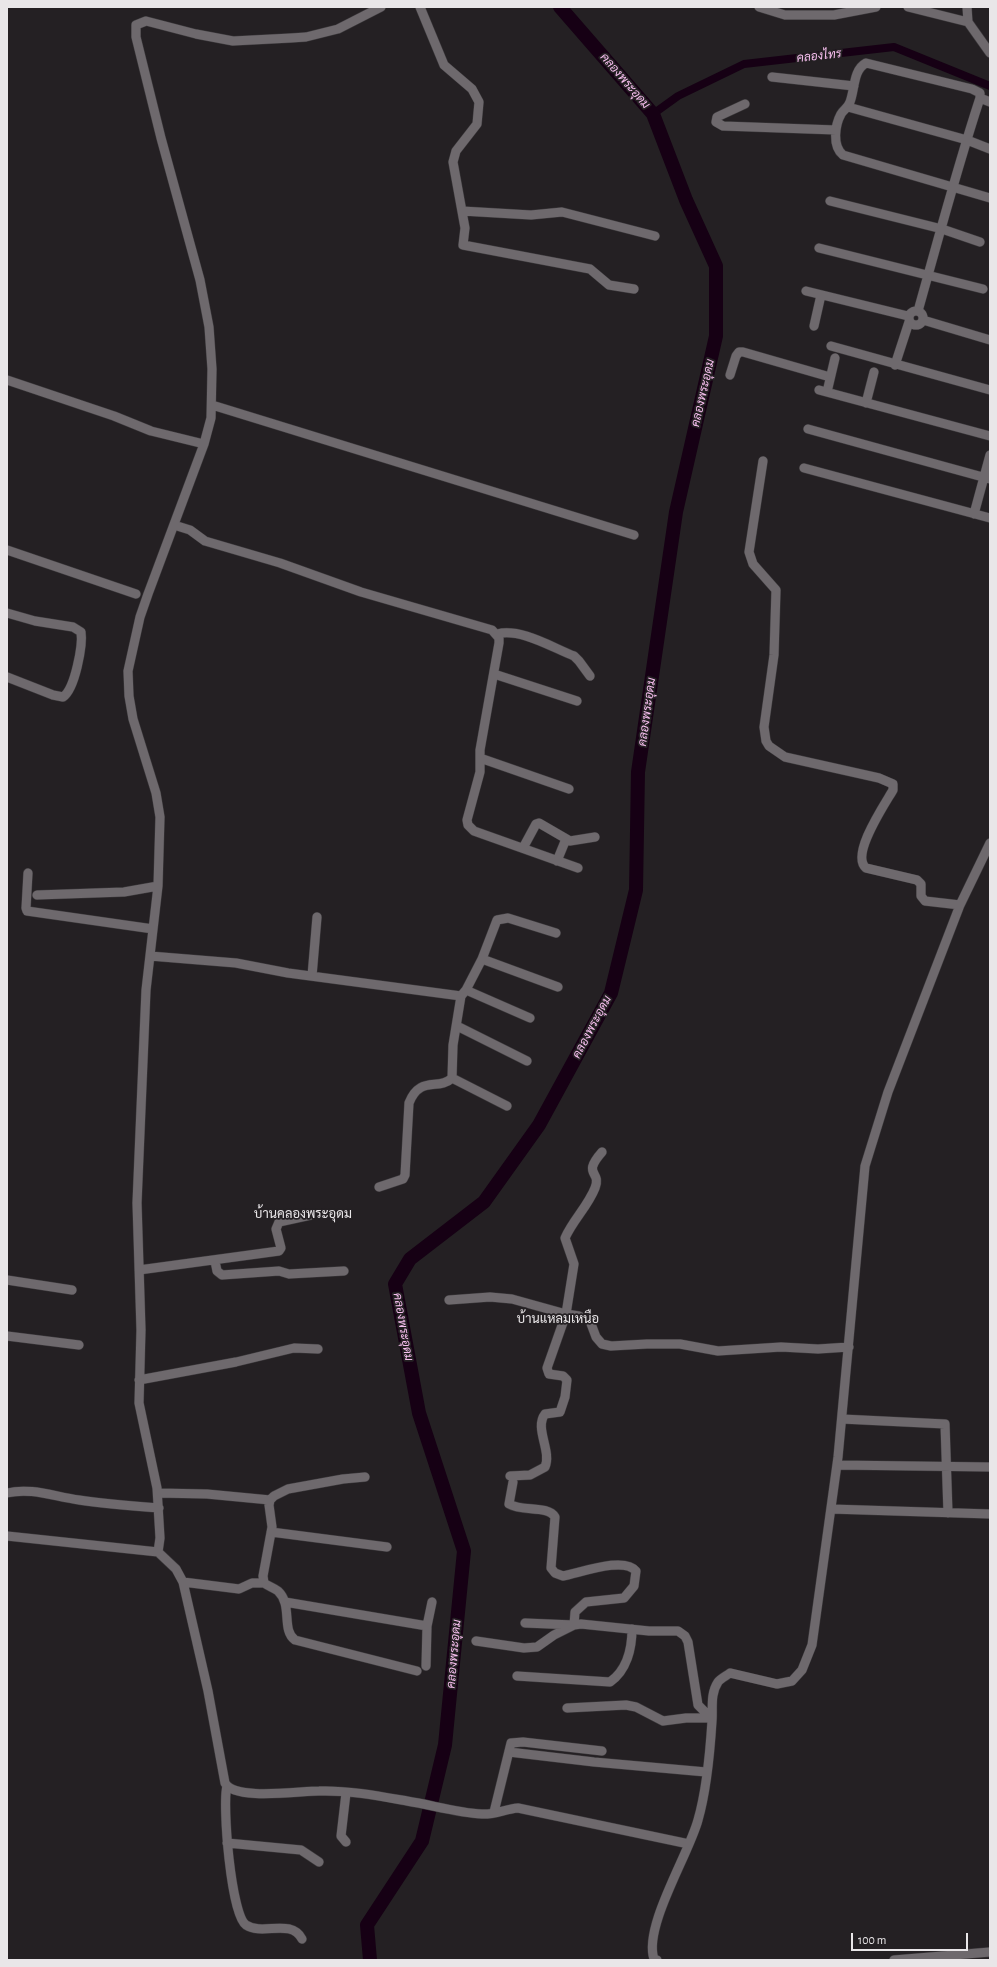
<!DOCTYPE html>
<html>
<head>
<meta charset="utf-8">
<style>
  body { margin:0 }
  #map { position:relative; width:997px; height:1967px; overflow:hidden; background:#242023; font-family:"Alegreya Sans",sans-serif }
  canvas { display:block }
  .frame { position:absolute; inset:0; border:8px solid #e9e6e8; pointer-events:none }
  .scale { position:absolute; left:851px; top:1933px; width:117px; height:18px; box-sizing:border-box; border:2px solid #e9e6e8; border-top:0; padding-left:5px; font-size:12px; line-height:14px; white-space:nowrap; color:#e9e6e8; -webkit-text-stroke:3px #242023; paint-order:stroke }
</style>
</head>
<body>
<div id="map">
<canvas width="997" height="1967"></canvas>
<div class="frame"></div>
<div class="scale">100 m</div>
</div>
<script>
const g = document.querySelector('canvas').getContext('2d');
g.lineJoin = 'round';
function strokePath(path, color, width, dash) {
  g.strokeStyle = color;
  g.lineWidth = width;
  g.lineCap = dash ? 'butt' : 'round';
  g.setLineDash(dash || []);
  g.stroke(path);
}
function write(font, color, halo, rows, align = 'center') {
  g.font = font + ' "Alegreya Sans",Sarabun,sans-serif';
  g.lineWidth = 3.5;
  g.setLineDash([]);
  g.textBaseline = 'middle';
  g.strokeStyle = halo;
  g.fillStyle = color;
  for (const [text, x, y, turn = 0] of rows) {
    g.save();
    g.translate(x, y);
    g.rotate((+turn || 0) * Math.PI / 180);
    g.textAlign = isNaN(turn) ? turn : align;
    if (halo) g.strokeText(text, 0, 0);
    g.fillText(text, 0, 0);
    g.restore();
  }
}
strokePath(new Path2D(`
  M653 114 678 96 744 64 894 47 990 86`), '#160014', 8);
strokePath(new Path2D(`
  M370 1960 367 1925 422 1841 445 1745 464 1551 419 1413 395 1284 410 1259 484 1202 539 1125 611 993 636 890 638 772 676 512 716 336V266L686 200 653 114 560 7`), '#160014', 14);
const minor = new Path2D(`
  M420 7 444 65 472 89 479 102 477 124 456 151 453 162 465 228 463 245 590 269 609 285 634 289
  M759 7 785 15H834L876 7
  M908 7 968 22
  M967 7 968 22 990 53
  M772 77 854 86
  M980 98 990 102
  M745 104 717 117 716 122 723 126 836 130
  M848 107 967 140 990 149
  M830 201 942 229 980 242
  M462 211 531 215 562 212 655 236
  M819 248 983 289
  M806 291 908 316
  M909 318a7 7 0 1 1 14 0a7 7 0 1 1-14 0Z
  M918 311C938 240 957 168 980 98V93L972 89 866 63C853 70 855 89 850 102 848 108 844 109 841 114 835 125 832 146 843 155L990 198
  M923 320 990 340
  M814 326 821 295
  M831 346 990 390
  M895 365 909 322
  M730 375 736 356 739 352H743L830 377
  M7 380 114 416 151 431 204 444
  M819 390 990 436
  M827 392 835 358
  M866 403 874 372
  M212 405 634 535
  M808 429 990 479
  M763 461 749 552 753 564 776 590 774 655 764 727 766 741 769 746 785 757 879 778 893 784V790C885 804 850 855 866 868L917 880 921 884V896L925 901 960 905
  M804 468 990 518
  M974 514 990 455
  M174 525 190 530 205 541 280 563 361 592 492 630 499 638V643L480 750V772L467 820 468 825 474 831 578 868
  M7 550 136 594
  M7 613 35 621 73 627 81 632C83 645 75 689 63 697L53 695 7 677
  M497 634C521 628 551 647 574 656L579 661 590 676
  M494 674 577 701
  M480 758 569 789
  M523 848 536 824 539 823 570 841 595 837
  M557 861 566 839
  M28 873 26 908 27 911 153 929
  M37 895 124 892 158 886
  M150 956 236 963 288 973 461 996
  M482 959 558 987
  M312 976 317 917
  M466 990 530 1018
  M457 1026 527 1061
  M452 1078 507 1106
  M379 1187 403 1179 405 1175 409 1103C420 1075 439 1091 452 1078L453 1045 461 996 466 990 482 959 497 920 508 918 556 933
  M215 1261 217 1271 222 1275 279 1271 289 1274 344 1271
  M139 1270 279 1251 281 1248 276 1229 279 1222 311 1215
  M7 1280 72 1290
  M449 1300 490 1297 512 1299 566 1314 579 1316 590 1321 596 1337 602 1344 611 1346 647 1344H680L718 1351 781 1347 818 1349 849 1347
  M7 1336 79 1345
  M139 1380 236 1362 294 1348 318 1349
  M842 1419 945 1424 948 1513
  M837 1465 990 1467
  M510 1476 530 1475 545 1467C552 1451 534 1428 545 1414L560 1412 565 1397 567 1380 563 1376 549 1374 547 1368 566 1314 574 1264 565 1238C573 1220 588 1206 595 1188 602 1170 581 1176 602 1152
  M513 1482 509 1504C522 1512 548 1505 555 1517L551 1568 555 1573 563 1576C580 1573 624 1556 636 1571L634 1586 624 1598 586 1602 575 1612 574 1625 525 1623
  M7 1493C31 1487 55 1497 79 1500 105 1504 132 1506 159 1508
  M158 1493 207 1494 270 1500
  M831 1509 990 1514
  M271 1532 387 1547
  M7 1536 158 1552 176 1569 183 1582 208 1691 225 1783C235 1801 299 1791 319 1791 348 1790 379 1796 407 1801 432 1805 457 1813 482 1814 493 1815 506 1809 518 1808L689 1844
  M158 1552 160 1538 157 1488 139 1403 141 1330 137 1203 146 990 158 886 160 817 156 793 133 719 129 696 128 671 140 617 148 594 204 444 211 418 212 369 209 327 200 280 161 138 136 37V25L146 21 196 34 233 41 291 38 306 37 338 29 381 7
  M183 1582 239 1589 252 1583H264L263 1576 272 1527 269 1505 270 1500 274 1496 288 1489 343 1479 365 1477
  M264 1583C268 1586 274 1588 278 1591 293 1605 281 1630 295 1640L417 1671
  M285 1602 427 1626 432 1602
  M476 1641 524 1648 537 1647 554 1635 574 1625 581 1624 649 1631H678L685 1636 688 1642 698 1705 707 1714 712 1712
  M426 1666 427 1626
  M517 1676 610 1682C627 1670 632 1648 632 1629
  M567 1708 626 1705 636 1707 663 1721 686 1718H712
  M509 1752 594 1762 706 1772
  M227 1786C222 1804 231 1915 246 1925 263 1936 291 1918 302 1939
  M494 1812 511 1743 523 1742 602 1751
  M346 1842 341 1836 346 1793
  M227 1843 301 1850 319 1862
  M657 1960 654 1959C643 1927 689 1854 698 1820 707 1789 710 1753 712 1721 713 1708 710 1694 718 1682 720 1679 726 1676 730 1673L777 1684 792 1681 802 1670 812 1645 838 1457 865 1166 888 1092 960 905 990 843
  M894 1960 990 1952`);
strokePath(minor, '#3d3a3d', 10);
strokePath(minor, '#6e696d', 9);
write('italic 12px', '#f7bfef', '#242023', [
  ["คลองไทร",819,56,-6],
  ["คลองพระอุดม",625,81,49],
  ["คลองพระอุดม",703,393,-77],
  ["คลองพระอุดม",647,712,-82],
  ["คลองพระอุดม",592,1027,-62],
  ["คลองพระอุดม",403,1327,80],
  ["คลองพระอุดม",454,1654,-85]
]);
write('13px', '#e9e6e8', '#242023', [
  ["บ้านคลองพระอุดม",303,1214],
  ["บ้านแหลมเหนือ",558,1319]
]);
</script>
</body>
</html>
